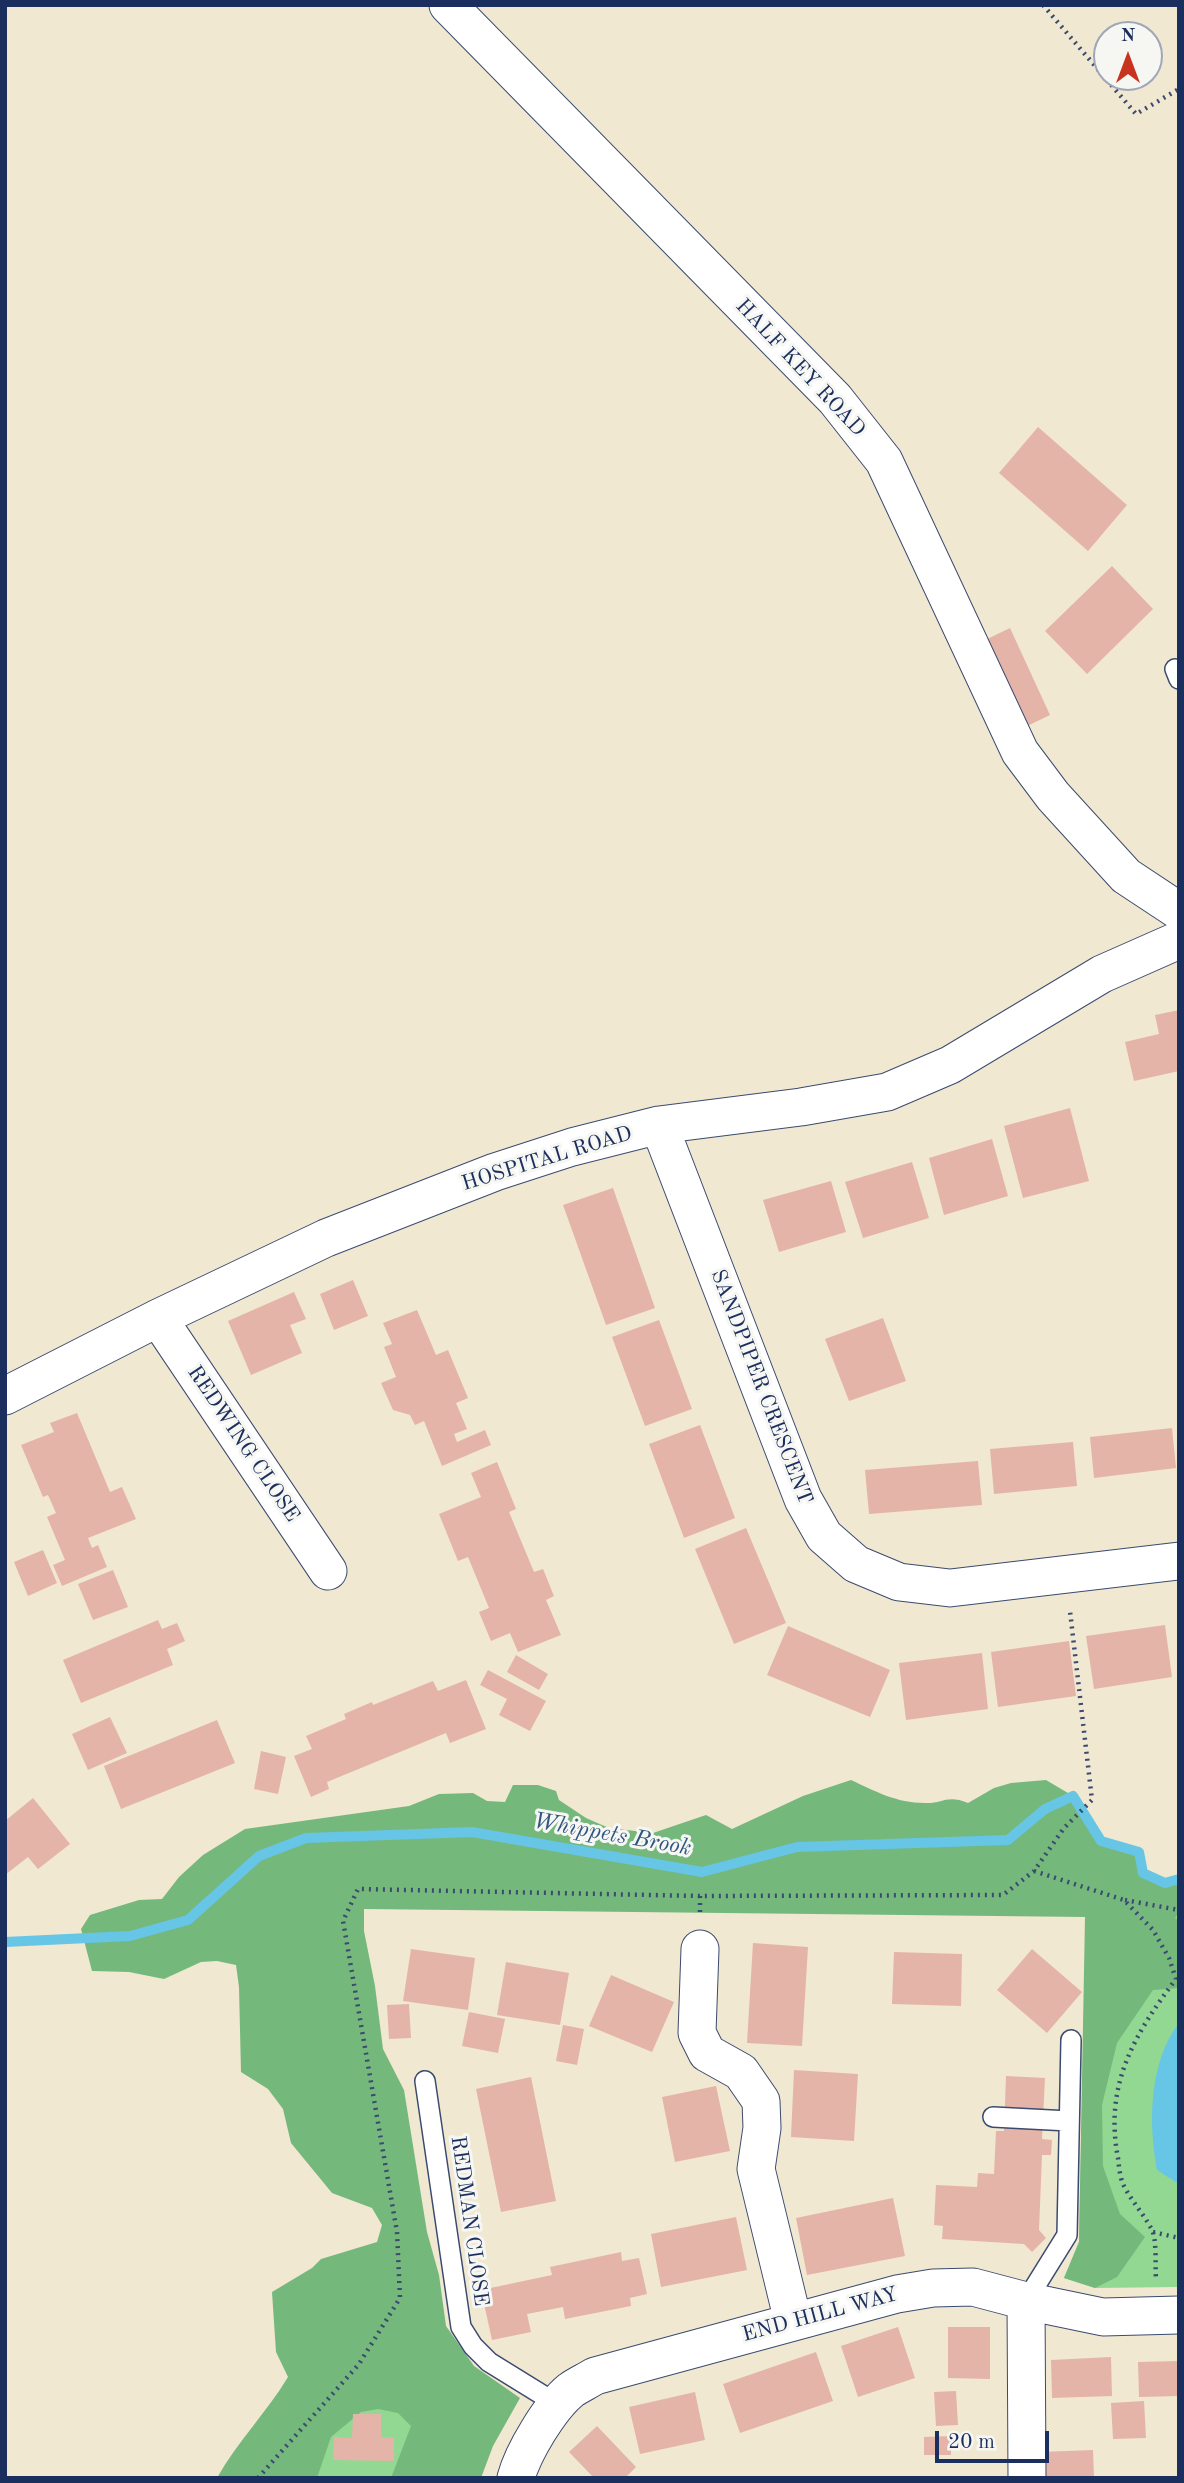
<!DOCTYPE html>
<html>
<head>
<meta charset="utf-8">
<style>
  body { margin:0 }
  #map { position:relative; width:1184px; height:2483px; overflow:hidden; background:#f0e8d1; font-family:"Old Standard TT",serif }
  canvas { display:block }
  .frame { position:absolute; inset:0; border:7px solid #1b2f5e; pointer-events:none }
  .north { position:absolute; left:1093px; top:21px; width:70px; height:70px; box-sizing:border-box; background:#f6f6f2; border:2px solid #9ea6b7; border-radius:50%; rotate:0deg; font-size:19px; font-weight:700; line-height:28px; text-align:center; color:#1b2f5e }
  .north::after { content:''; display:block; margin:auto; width:24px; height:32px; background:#c8321e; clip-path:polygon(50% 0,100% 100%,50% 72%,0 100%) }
  .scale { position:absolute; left:935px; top:2431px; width:114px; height:32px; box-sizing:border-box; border:4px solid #1b2f5e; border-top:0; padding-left:9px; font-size:21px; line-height:24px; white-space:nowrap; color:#1b2f5e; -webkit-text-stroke:5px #f6f6f2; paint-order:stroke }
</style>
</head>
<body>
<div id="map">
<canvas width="1184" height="2483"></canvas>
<div class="frame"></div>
<div class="north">N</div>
<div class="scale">20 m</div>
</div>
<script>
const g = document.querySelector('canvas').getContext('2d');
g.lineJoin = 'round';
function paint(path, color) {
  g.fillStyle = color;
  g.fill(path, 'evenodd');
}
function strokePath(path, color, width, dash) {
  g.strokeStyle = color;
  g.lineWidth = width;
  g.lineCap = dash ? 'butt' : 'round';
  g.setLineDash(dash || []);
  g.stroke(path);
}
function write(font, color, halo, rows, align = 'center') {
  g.font = font + ' "Old Standard TT",serif';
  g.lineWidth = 6;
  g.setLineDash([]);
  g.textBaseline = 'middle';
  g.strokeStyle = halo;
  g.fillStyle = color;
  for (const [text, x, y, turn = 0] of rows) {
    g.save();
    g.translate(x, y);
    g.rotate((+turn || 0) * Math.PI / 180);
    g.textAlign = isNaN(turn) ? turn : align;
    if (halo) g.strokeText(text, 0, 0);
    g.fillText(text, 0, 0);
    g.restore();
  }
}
paint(new Path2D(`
  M1179 1892V2287L1095 2288 1064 2278 1079 2242 1086 1917Z
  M374 2372 481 2478H279Z`), '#92d892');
paint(new Path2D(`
  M851 1780C875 1791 896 1803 925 1803 942 1804 947 1794 968 1803L994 1788 1011 1783 1046 1780 1073 1796 1101 1841 1139 1852 1143 1873 1165 1883 1179 1879V1912L1175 1918 1179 1921V1988L1153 1990 1117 2043 1102 2105 1103 2166 1120 2214 1145 2237 1117 2277 1095 2288 1064 2278 1079 2242 1085 1917 364 1909V1931L375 1986 383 2049 404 2090 427 2232 439 2275 446 2326 474 2366 520 2398 493 2446 481 2478H391L411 2426 398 2413 378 2409 361 2412 331 2437 317 2478H217C237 2442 267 2412 288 2377L276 2352 272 2292 312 2268 321 2259 377 2242 382 2225 372 2208 332 2193 291 2143 283 2109 268 2089 241 2072 239 1987 236 1965 217 1961 201 1962 164 1979 129 1972 92 1971 81 1929 90 1915 139 1900 162 1899 179 1877 203 1855 245 1829 409 1806 439 1794 473 1793 487 1801 505 1802 513 1785H538L556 1791 559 1800 586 1818 609 1828 653 1833 706 1815 732 1829 803 1796Z`), '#75b87c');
paint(new Path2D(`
  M1179 2023V2184L1157 2170C1148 2123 1149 2062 1179 2023Z`), '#67c5e5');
strokePath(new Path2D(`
  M5 1942 130 1936 188 1920 259 1856 306 1838 472 1832 702 1872 797 1847 1008 1840 1045 1809 1073 1796 1101 1841 1139 1852 1143 1873 1165 1883 1179 1879`), '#67c5e5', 10);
paint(new Path2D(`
  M1038 427 1127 505 1088 551 999 473Z
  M1112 566 1153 609 1087 674 1045 631Z
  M1010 628 1050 715 1021 729 981 642Z
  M1179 1010V1071L1134 1081 1125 1042 1159 1034 1155 1015Z
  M1070 1108 1089 1181 1023 1198 1004 1126Z
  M992 1139 1008 1196 944 1215 929 1158Z
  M912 1162 929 1218 863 1238 845 1182Z
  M831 1181 846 1232 779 1252 763 1200Z
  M613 1188 655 1308 606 1325 563 1205Z
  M353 1280 368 1316 334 1330 320 1294Z
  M294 1292 306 1319 290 1325 302 1353 251 1375 228 1321Z
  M417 1310 436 1355 448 1350 468 1398 456 1403 467 1429 454 1434 457 1442 485 1430 491 1445 442 1466 424 1421 415 1425 410 1415 393 1410 381 1383 396 1377 384 1347 392 1344 383 1323Z
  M883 1318 906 1381 849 1401 825 1339Z
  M659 1320 692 1409 645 1426 612 1337Z
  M77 1413 110 1492 122 1487 136 1519 88 1538 92 1548 98 1545 107 1567 62 1586 53 1565 65 1560 47 1517 56 1513 48 1495 43 1497 21 1445 54 1432 50 1423Z
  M700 1425 735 1518 684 1538 649 1444Z
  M1172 1428 1176 1468 1094 1478 1090 1437Z
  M1073 1442 1077 1486 994 1494 990 1449Z
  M978 1461 982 1505 869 1514 865 1470Z
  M497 1462 516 1509 509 1512 534 1572 543 1569 554 1596 546 1600 561 1635 518 1652 510 1633 491 1641 479 1612 489 1608 468 1557 458 1561 439 1514 481 1497 471 1473Z
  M746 1528 786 1623 734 1644 695 1549Z
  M43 1550 57 1583 28 1596 14 1562Z
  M113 1570 128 1607 93 1620 78 1584Z
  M158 1620 162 1629 177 1623 185 1641 167 1649 173 1665 81 1703 63 1660Z
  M1165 1625 1172 1677 1094 1689 1086 1636Z
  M788 1626 890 1670 870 1717 767 1675Z
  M1069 1641 1076 1696 998 1707 991 1652Z
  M982 1653 988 1709 906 1720 899 1663Z
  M516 1655 548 1674 539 1690 507 1672Z
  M488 1670 546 1701 530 1731 499 1715 507 1699 480 1685Z
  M466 1680 486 1729 450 1743 446 1733 327 1782 329 1789 311 1797 294 1756 312 1749 306 1736 346 1719 344 1714 372 1702 373 1705 433 1681 438 1691Z
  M110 1717 127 1753 88 1770 72 1734Z
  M217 1720 235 1763 121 1809 104 1766Z
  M261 1751 286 1757 278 1794 254 1789Z
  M33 1798 70 1844 38 1869 28 1857 5 1875V1821Z
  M753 1943 808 1947 802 2046 747 2043Z
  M411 1949 475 1958 468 2010 403 2001Z
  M1032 1949 1082 1992 1047 2033 997 1990Z
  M894 1952 962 1954 961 2006 892 2004Z
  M506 1962 569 1973 560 2025 497 2015Z
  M611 1975 674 2002 652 2052 589 2026Z
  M409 2004 411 2038 389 2039 387 2005Z
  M469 2012 505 2019 498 2053 462 2046Z
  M563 2025 584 2029 577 2065 556 2061Z
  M794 2070 858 2074 854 2141 791 2137Z
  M1006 2076 1045 2078 1042 2139 1052 2140 1051 2155H1042L1039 2230 1046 2238 1032 2252 1024 2244 942 2239 943 2226 934 2225 936 2185 977 2187 978 2173 994 2174 996 2131H1004Z
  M531 2077 556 2201 501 2212 476 2089Z
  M716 2086 730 2151 675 2162 662 2097Z
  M893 2198 905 2256 807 2275 796 2218Z
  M736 2217 747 2270 661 2287 651 2234Z
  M621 2252 622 2261 639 2258 647 2294 630 2298 631 2306 565 2319 563 2307 527 2314 531 2332 492 2340 481 2290 552 2275 550 2267Z
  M898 2327 915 2378 858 2397 841 2346Z
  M948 2327H990V2379L948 2378Z
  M816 2352 833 2401 740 2433 723 2384Z
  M1111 2357 1112 2396 1052 2398 1051 2360Z
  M1179 2361V2396L1139 2397 1138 2362Z
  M956 2391 958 2425 936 2426 934 2392Z
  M695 2392 705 2440 640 2454 629 2407Z
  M1144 2401 1146 2438 1113 2439 1111 2403Z
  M353 2414H381V2437L394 2438V2461L333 2460 334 2437 352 2438Z
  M597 2426 636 2467 625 2478H594L569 2452Z
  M951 2436V2455H924V2437Z
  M1093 2450 1094 2478H1041L1040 2452Z`), '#e5b4a8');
const service = new Path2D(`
  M1175 669 1179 679
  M425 2081 461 2327 473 2346 489 2362 557 2404
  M993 2117 1069 2121
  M1026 2301 1067 2235 1071 2040`);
const minor = new Path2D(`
  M448 5 835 399 884 461 1020 752 1053 796 1126 876 1179 911
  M659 1125 803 1499 824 1536 856 1564 899 1582 950 1588 1179 1561
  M158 1318 328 1571
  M5 1396 158 1318 326 1238 495 1172 572 1147 659 1125 801 1107 887 1092 950 1065 1102 974 1179 940
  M700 1949 697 2033 707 2053 741 2072 761 2101 762 2128 756 2169 793 2321
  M1026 2301 1027 2478
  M516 2478C523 2452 550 2407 571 2390 578 2385 587 2381 595 2376L897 2294 933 2288 973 2287 1026 2301 1103 2317 1179 2315`);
strokePath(service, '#3b4b6f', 22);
strokePath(minor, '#3b4b6f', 39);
strokePath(new Path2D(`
  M1043 5 1136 114 1179 89
  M1034 1871 1124 1900 1153 1930 1169 1958 1176 1979C1134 2035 1104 2085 1118 2158 1119 2167 1120 2177 1123 2184 1131 2201 1144 2214 1152 2230 1157 2240 1155 2267 1156 2279
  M700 1896V1913
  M1125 1900 1179 1910
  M1153 2232 1179 2238
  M258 2478 359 2364 400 2298 397 2232 343 1921 358 1889 700 1896 1003 1895 1034 1871 1064 1828 1092 1800 1070 1611`), '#3b4b6f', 4.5, [2, 5]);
strokePath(service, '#fff', 19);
strokePath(minor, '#fff', 37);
write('21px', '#1b2f5e', '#f6f6f2', [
  ["HALF KEY ROAD",800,368,47],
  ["HOSPITAL ROAD",547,1159,-17],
  ["SANDPIPER CRESCENT",761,1387,69],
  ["REDWING CLOSE",243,1444,56],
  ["REDMAN CLOSE",469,2221,82],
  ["END HILL WAY",820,2315,-15]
]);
write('italic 23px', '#2e5480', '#f6f6f2', [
  ["Whippets Brook",612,1835,10]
]);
</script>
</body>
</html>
